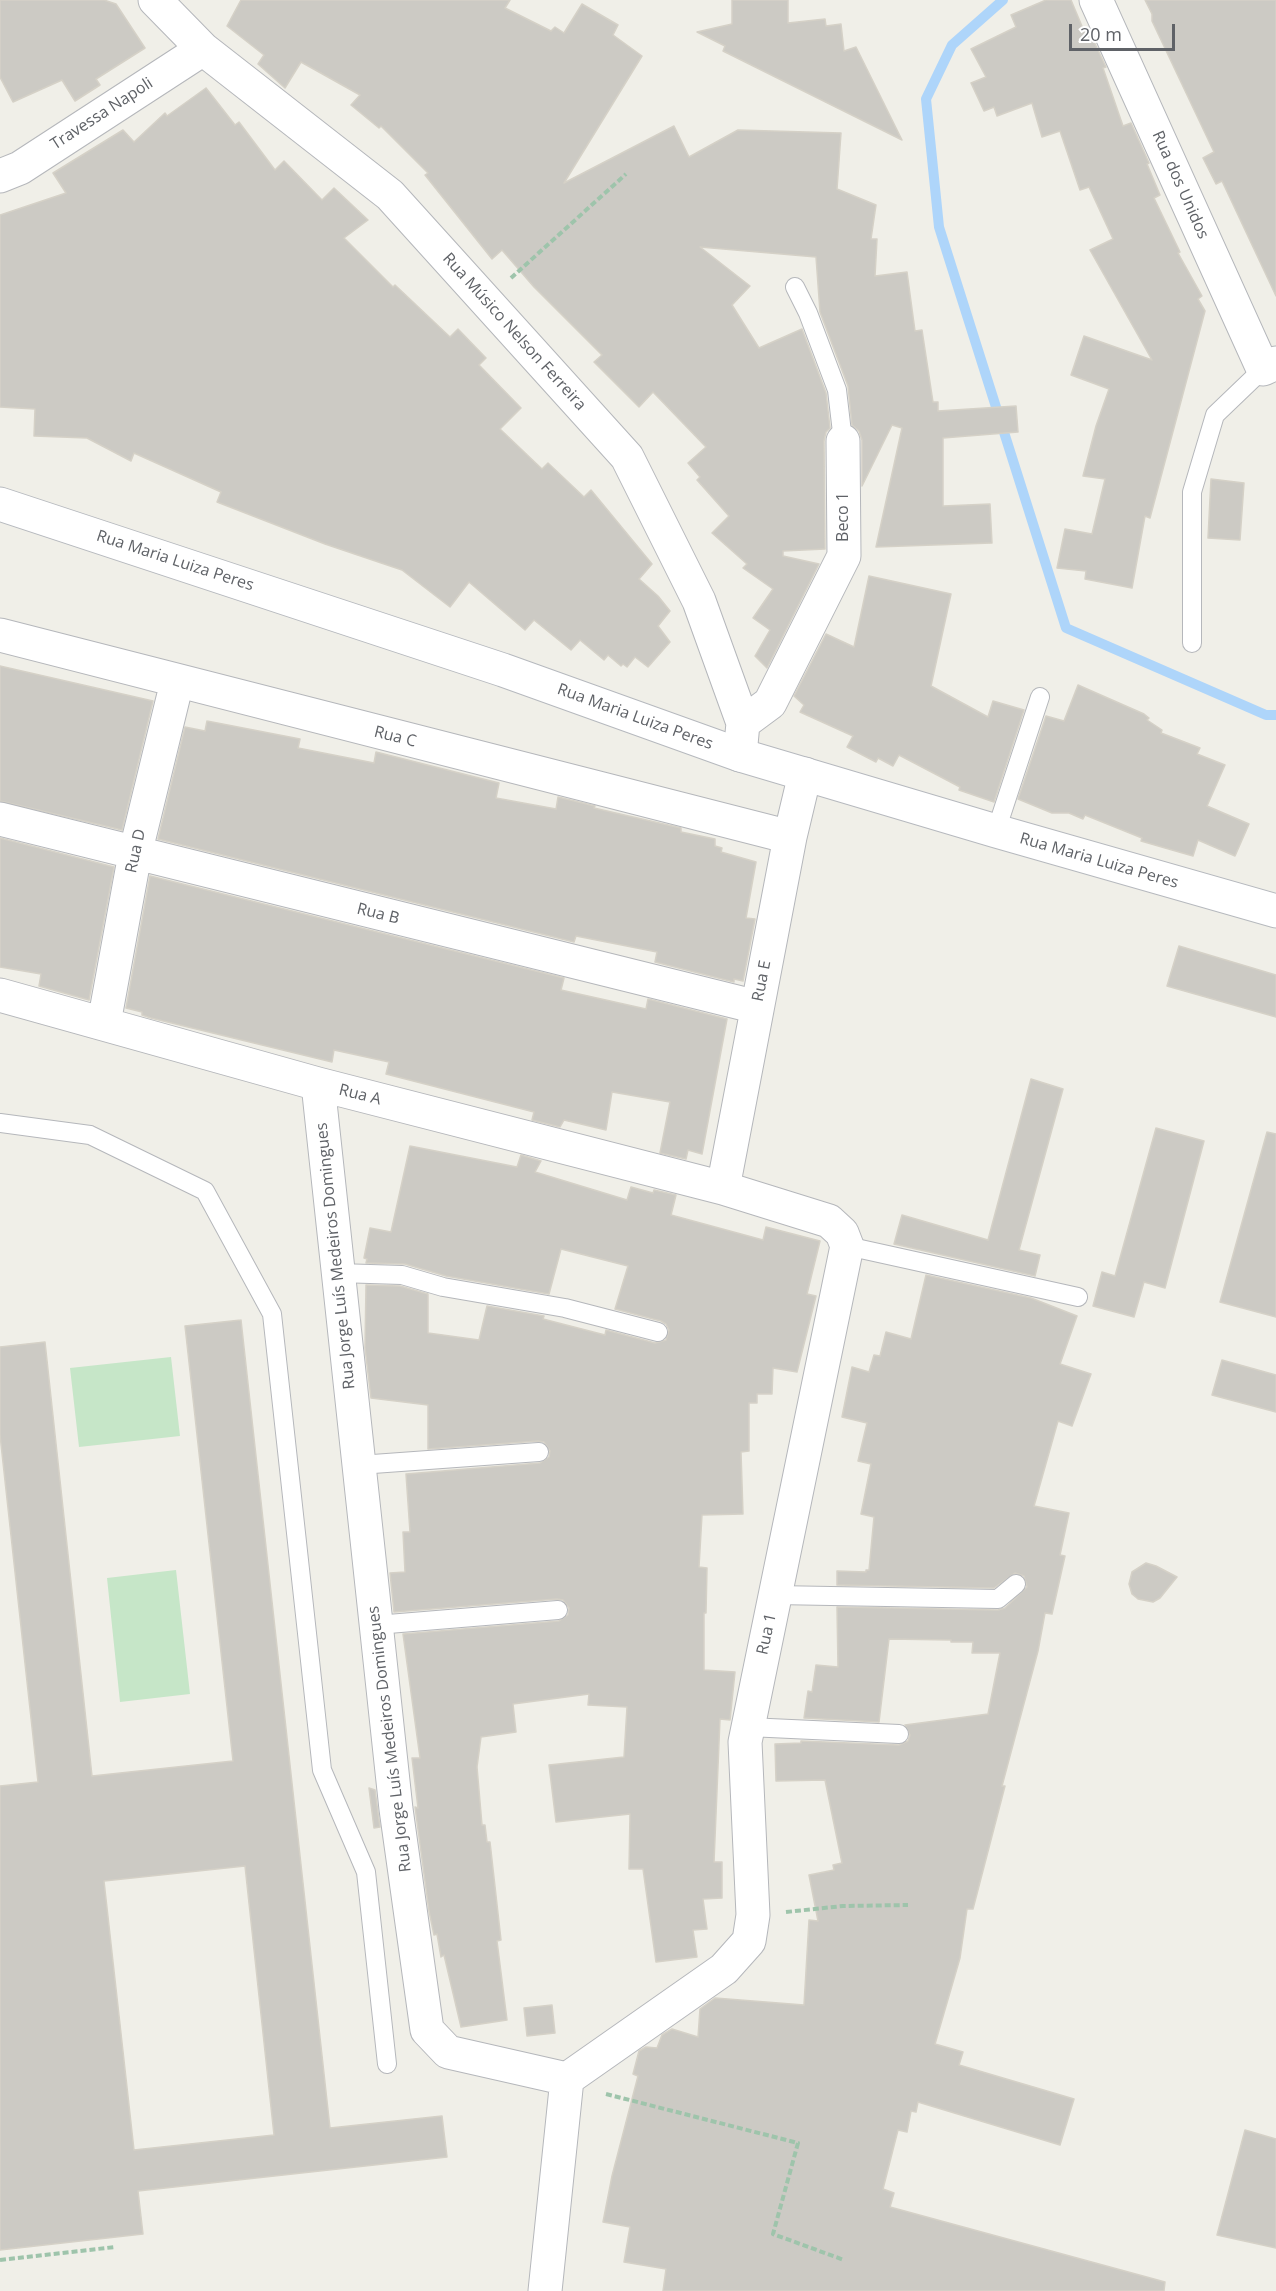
<!DOCTYPE html>
<meta charset="utf-8">
<style>
body{margin:0}
#map{position:relative;width:1276px;height:2291px;overflow:hidden;background:#f0efe8;font-family:"Open Sans",sans-serif}
canvas{display:block}
.scale{position:absolute;left:1069px;top:24px;width:106px;height:27px;box-sizing:border-box;border:3px solid #5f6267;border-top:0;padding-left:8px;font-size:18px;line-height:21px;white-space:nowrap;color:#5f6267;-webkit-text-stroke:4px #fff;paint-order:stroke}
</style>
<div id="map">
<canvas width="1276" height="2291"></canvas>
<div class="scale">20 m</div>
</div>
<script>
const g = document.querySelector('canvas').getContext('2d');
g.lineJoin = 'round';
function fill(path, color) {
  g.fillStyle = color;
  g.fill(path, 'evenodd');
}
function shape(rows) {
  const path = new Path2D();
  for (const r of rows) {
    path.moveTo(r[0], r[1]);
    for (let i = 2; i < r.length; i += 2) path.lineTo(r[i], r[i + 1]);
  }
  return path;
}
function trace(path, color, width, dash) {
  g.strokeStyle = color;
  g.lineWidth = width;
  g.lineCap = dash ? 'butt' : 'round';
  g.setLineDash(dash || []);
  g.stroke(path);
}
function write(font, color, halo, rows, align = 'center') {
  g.font = font + ' "Open Sans",sans-serif';
  g.lineWidth = 5;
  g.setLineDash([]);
  g.textBaseline = 'middle';
  g.strokeStyle = halo;
  g.fillStyle = color;
  for (const [text, x, y, turn = 0] of rows) {
    g.save();
    g.translate(x, y);
    g.rotate((+turn || 0) * Math.PI / 180);
    g.textAlign = isNaN(turn) ? turn : align;
    if (halo) g.strokeText(text, 0, 0);
    g.fillText(text, 0, 0);
    g.restore();
  }
}
fill(shape([
 [171,1357,180,1436,79,1447,70,1368],
 [176,1570,190,1694,120,1702,107,1578]
]), '#c6e6c8');
trace(shape([
 [1003,0,952,45,926,99,939,227,1066,628,1266,715,1276,715]
]), '#aed5fa', 10);
const building = shape([
 [0,0,104,0,116,4,145,48,96,79,100,85,75,101,62,80,13,102,0,77,0,0],
 [241,0,510,0,505,8,551,31,555,27,564,33,582,4,618,25,613,35,642,56,564,183,674,126,689,157,738,130,841,133,837,189,876,205,871,239,877,239,875,276,907,272,915,331,922,330,933,402,938,402,938,411,1016,406,1018,432,943,438,943,506,990,504,992,543,876,547,902,428,892,425,862,486,862,440,859,431,852,425,848,386,820,312,816,257,700,247,750,286,732,305,759,348,802,329,826,393,830,428,826,432,824,441,825,549,783,551,783,556,819,564,767,668,755,656,770,630,753,618,773,589,743,568,747,564,712,533,729,516,697,480,700,477,688,463,706,447,653,392,639,407,594,362,602,355,534,287,502,250,492,259,425,175,428,173,381,126,379,128,351,105,360,95,301,62,285,88,258,64,264,55,227,26,241,0],
 [732,0,788,0,788,23,825,19,826,26,841,24,844,51,856,47,902,140,723,51,725,46,697,32,732,24,732,0],
 [1046,0,1071,0,1084,31,1088,29,1106,67,1103,68,1123,126,1131,123,1149,163,1147,164,1160,195,1154,198,1180,252,1178,253,1202,296,1198,299,1205,311,1150,518,1145,516,1132,588,1085,579,1086,571,1057,568,1065,529,1092,534,1105,479,1083,476,1096,426,1109,389,1071,375,1084,336,1152,360,1090,250,1113,239,1089,187,1080,190,1060,131,1042,137,1032,103,997,116,994,107,984,111,971,83,986,77,971,49,1016,27,1011,15,1046,0],
 [1145,0,1276,0,1276,296,1222,181,1216,184,1203,158,1214,152,1152,21,1152,14,1145,0],
 [206,88,235,125,239,122,275,170,284,161,322,200,334,188,368,220,344,238,393,287,395,285,450,337,458,329,486,358,479,365,521,408,500,429,542,469,548,463,584,497,591,490,652,564,639,579,658,596,670,611,658,626,670,642,648,667,635,657,627,667,623,664,621,666,608,655,604,660,580,640,571,650,534,620,525,630,469,582,450,607,402,570,325,544,217,502,221,492,134,453,131,461,87,438,34,436,35,409,0,407,0,215,66,193,53,173,123,130,134,142,165,113,167,116,206,88],
 [1211,479,1244,483,1240,540,1208,538,1211,479],
 [869,576,951,594,931,686,988,717,993,701,1024,710,994,802,959,790,960,787,899,755,893,766,878,758,876,762,847,747,853,736,800,712,804,705,794,696,826,634,854,647,869,576],
 [0,666,153,701,122,830,0,801,0,666],
 [1078,685,1144,714,1149,718,1147,720,1162,730,1161,733,1200,748,1197,754,1225,765,1207,806,1249,824,1235,856,1198,840,1193,856,1179,852,1141,841,1142,838,1085,815,1083,819,1069,813,1052,813,1018,799,1046,716,1064,721,1078,685],
 [207,721,300,739,298,748,374,763,376,752,499,783,496,798,556,809,558,797,595,806,594,808,681,828,681,832,715,839,715,846,722,848,721,852,756,862,746,918,755,919,743,981,734,979,734,982,655,962,657,952,576,936,574,942,158,839,185,727,205,731,207,721],
 [0,838,114,867,89,1000,39,986,41,974,0,967,0,838],
 [150,876,564,978,561,990,646,1009,648,999,727,1019,702,1154,688,1150,686,1159,660,1153,670,1102,612,1092,606,1130,564,1120,560,1127,532,1120,534,1112,386,1074,389,1062,334,1050,332,1062,151,1018,142,1015,142,1012,126,1008,150,876],
 [1179,946,1276,975,1276,1017,1167,986,1179,946],
 [1031,1079,1063,1089,1019,1250,1040,1255,1035,1276,894,1244,902,1215,988,1240,1031,1079],
 [1156,1128,1204,1141,1165,1288,1144,1282,1134,1317,1093,1306,1102,1272,1115,1276,1156,1128],
 [1267,1132,1276,1134,1276,1317,1220,1302,1267,1132],
 [410,1146,517,1167,521,1155,541,1161,535,1172,627,1200,631,1187,653,1193,654,1190,676,1195,671,1215,763,1240,766,1227,820,1241,807,1294,816,1296,797,1372,773,1368,772,1394,757,1394,757,1403,749,1403,749,1451,741,1452,743,1514,702,1515,699,1567,707,1568,706,1613,704,1613,704,1670,735,1672,730,1720,720,1719,714,1862,722,1862,722,1898,703,1899,707,1929,693,1930,697,1957,656,1962,643,1869,629,1869,630,1814,556,1822,549,1765,624,1757,627,1707,588,1705,589,1694,513,1704,516,1732,481,1737,477,1767,482,1825,485,1825,487,1842,490,1842,501,1940,497,1941,507,2020,461,2027,444,1955,441,1957,437,1934,434,1935,429,1911,415,1807,418,1808,412,1758,420,1758,403,1634,559,1621,568,1615,569,1608,563,1600,557,1599,394,1612,390,1573,405,1572,403,1532,410,1532,406,1474,540,1463,549,1457,550,1451,544,1442,538,1441,428,1449,428,1405,371,1398,365,1348,366,1285,400,1286,428,1294,428,1333,479,1340,487,1306,544,1316,543,1319,605,1335,606,1330,655,1343,666,1340,669,1330,666,1324,661,1321,615,1309,628,1266,561,1249,549,1294,446,1276,405,1264,366,1263,367,1259,364,1258,370,1228,391,1232,410,1146],
 [926,1275,1031,1298,1077,1316,1060,1364,1091,1374,1072,1426,1058,1421,1034,1506,1069,1513,1060,1555,1065,1556,1052,1614,1045,1613,1038,1651,1002,1786,1005,1786,973,1909,967,1909,960,1958,935,2044,963,2052,959,2065,1074,2099,1060,2145,918,2102,916,2112,911,2111,907,2132,898,2130,883,2189,894,2193,890,2207,1165,2282,1164,2291,663,2291,666,2269,624,2262,630,2227,603,2222,612,2176,638,2076,633,2074,639,2051,646,2047,657,2048,662,2035,672,2029,698,2037,700,2009,715,1998,804,2005,809,1920,818,1921,809,1875,834,1870,833,1865,842,1863,825,1780,776,1781,775,1744,801,1743,801,1741,899,1745,908,1741,910,1735,905,1725,988,1714,1000,1653,972,1653,973,1642,951,1642,951,1640,889,1639,879,1722,804,1718,808,1691,812,1692,816,1665,838,1667,837,1607,998,1610,1005,1608,1027,1587,1024,1576,1015,1573,994,1588,837,1585,837,1571,866,1572,866,1570,869,1570,874,1517,861,1514,871,1464,858,1461,867,1423,842,1417,852,1367,869,1372,874,1355,880,1356,886,1332,911,1339,926,1275],
 [241,1320,330,2128,442,2116,447,2157,138,2191,143,2234,0,2250,0,1786,38,1782,0,1435,0,1347,45,1342,92,1776,233,1761,185,1326,241,1320],
 [245,1866,274,2135,134,2150,104,1881,245,1866],
 [1222,1360,1276,1375,1276,1412,1212,1395,1222,1360],
 [1146,1563,1156,1566,1177,1577,1160,1598,1153,1602,1138,1599,1132,1594,1129,1584,1132,1572,1146,1563],
 [369,1788,375,1790,380,1827,374,1828,369,1788],
 [552,2005,555,2033,527,2036,524,2008,552,2005],
 [1245,2130,1276,2139,1276,2248,1217,2235,1245,2130]
]);
fill(building, '#cccac4');
trace(building, '#d5d1c7', 1.5);
const lane = shape([
 [795,287,808,313,837,390,843,441],
 [1192,643,1192,492,1215,415,1263,369],
 [996,831,1040,697],
 [0,1123,90,1135,205,1191,272,1314,322,1770,366,1872,387,2064],
 [847,1246,1078,1297],
 [338,1273,402,1275,443,1287,565,1308,658,1332],
 [359,1465,539,1452],
 [775,1595,998,1599,1016,1584],
 [376,1625,558,1610],
 [748,1727,899,1734]
]);
const street = shape([
 [155,0,203,49,390,195,627,457,699,601,743,723,740,755],
 [1096,0,1263,369,1276,363],
 [0,176,20,168,203,49],
 [0,635,790,837],
 [743,723,770,703,844,556,843,441],
 [0,819,757,1007],
 [0,995,318,1084,723,1188,829,1221,842,1233,847,1246,745,1742,753,1915,749,1941,724,1969,567,2079],
 [104,1023,135,854,177,682],
 [318,1084,396,1809,427,2030,448,2052,567,2079,545,2291],
 [723,1188,790,837,805,774]
]);
const secondary = shape([
 [0,504,503,670,740,755,996,831,1276,911]
]);
trace(lane, '#b5b7bb', 20);
trace(street, '#b5b7bb', 35);
trace(secondary, '#b6b9be', 35);
trace(shape([
 [511,278,626,174],
 [786,1912,843,1906,908,1905],
 [606,2094,798,2143,773,2234,844,2260],
 [0,2260,115,2247]
]), '#9ec4ab', 4, [6, 3]);
trace(lane, '#fff', 18);
trace(street, '#fff', 33);
trace(secondary, '#fff', 33);
write('16px', '#5f6267', '#fff', [
 ["Travessa Napoli",102,114,-33],
 ["Rua dos Unidos",1180,185,66],
 ["Rua Músico Nelson Ferreira",514,332,48],
 ["Beco 1",843,517,-90],
 ["Rua Maria Luiza Peres",175,561,18],
 ["Rua Maria Luiza Peres",635,717,20],
 ["Rua C",395,737,14],
 ["Rua D",136,851,-78],
 ["Rua Maria Luiza Peres",1099,861,16],
 ["Rua B",378,914,14],
 ["Rua E",762,981,-79],
 ["Rua A",360,1095,14],
 ["Rua Jorge Luís Medeiros Domingues",336,1256,-96],
 ["Rua 1",767,1634,-78],
 ["Rua Jorge Luís Medeiros Domingues",390,1739,-97]
]);
</script>
